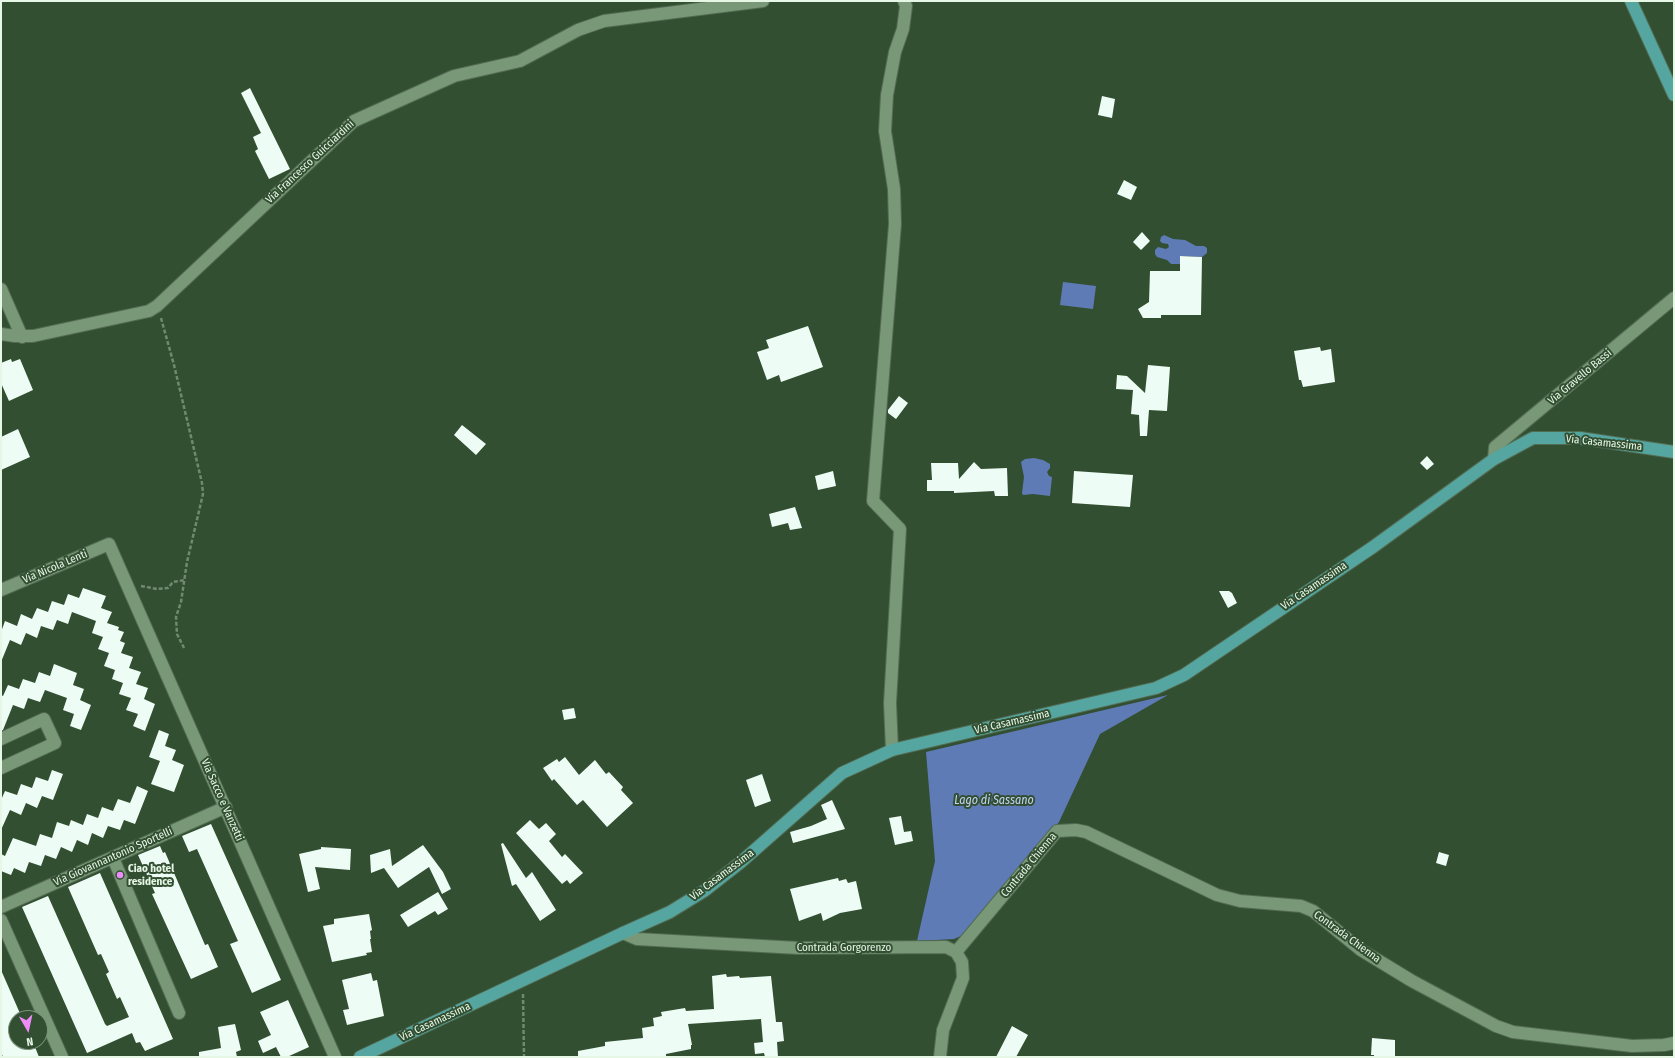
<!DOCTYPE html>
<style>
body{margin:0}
#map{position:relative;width:1675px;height:1058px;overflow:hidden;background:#334f32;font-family:"Fira Sans Condensed",sans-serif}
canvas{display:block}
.frame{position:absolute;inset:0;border:2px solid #e6f7e6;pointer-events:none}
.north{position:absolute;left:8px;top:1010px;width:40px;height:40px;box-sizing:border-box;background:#334f32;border:1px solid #7b927a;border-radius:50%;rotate:171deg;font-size:11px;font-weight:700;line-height:16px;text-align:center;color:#e6f7e6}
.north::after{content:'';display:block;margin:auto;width:14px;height:18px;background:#ee8bf8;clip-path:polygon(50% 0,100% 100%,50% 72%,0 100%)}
</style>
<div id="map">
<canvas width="1675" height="1058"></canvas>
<div class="frame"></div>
<div class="north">N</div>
</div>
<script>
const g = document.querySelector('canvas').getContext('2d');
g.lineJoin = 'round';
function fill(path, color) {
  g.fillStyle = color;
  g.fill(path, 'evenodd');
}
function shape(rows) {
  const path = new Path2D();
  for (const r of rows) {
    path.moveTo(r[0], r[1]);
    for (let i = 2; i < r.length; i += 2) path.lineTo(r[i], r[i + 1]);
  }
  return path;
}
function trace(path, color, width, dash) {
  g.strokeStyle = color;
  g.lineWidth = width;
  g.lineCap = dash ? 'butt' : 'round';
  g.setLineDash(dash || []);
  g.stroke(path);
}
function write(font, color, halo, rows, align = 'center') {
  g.font = font + ' "Fira Sans Condensed",sans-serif';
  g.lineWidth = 4;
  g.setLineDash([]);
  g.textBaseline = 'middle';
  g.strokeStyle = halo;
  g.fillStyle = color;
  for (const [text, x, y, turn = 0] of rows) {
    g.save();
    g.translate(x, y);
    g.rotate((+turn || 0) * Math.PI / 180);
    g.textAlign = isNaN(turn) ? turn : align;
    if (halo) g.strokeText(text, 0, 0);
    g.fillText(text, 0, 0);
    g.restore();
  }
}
fill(shape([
 [1164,235,1173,239,1185,240,1196,246,1204,246,1207,248,1207,253,1202,257,1180,256,1180,264,1171,264,1167,260,1157,257,1155,254,1155,250,1158,247,1166,249,1169,247,1168,244,1162,243,1160,241,1161,237],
 [1063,282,1096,286,1093,309,1060,305],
 [1034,458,1043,460,1050,464,1050,468,1047,472,1049,476,1052,477,1050,496,1033,494,1023,495,1022,493,1024,477,1021,462,1025,459],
 [1168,695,1100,734,1059,822,963,935,954,939,917,941,935,861,926,752]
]), '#5f7bb6');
fill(shape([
 [250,88,290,169,269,179,255,151,258,149,253,137,261,133,241,93],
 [1102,96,1115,99,1112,118,1098,115],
 [1124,180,1137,187,1131,200,1117,194],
 [1142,232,1150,241,1141,250,1133,242],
 [1180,256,1202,257,1201,315,1161,315,1161,318,1143,318,1138,309,1149,302,1150,271,1180,271],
 [808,326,823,367,781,382,779,375,767,380,757,352,769,348,766,340],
 [1320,347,1321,351,1331,349,1335,382,1303,387,1301,380,1299,380,1294,351],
 [11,359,12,362,20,359,33,390,9,401,1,383,1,363],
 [1148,365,1170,367,1167,411,1149,410,1147,436,1140,436,1139,415,1131,414,1133,390,1116,389,1117,375,1127,376,1145,393],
 [899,396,908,403,896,419,888,413,888,410],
 [462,425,486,444,476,455,454,435],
 [18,429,30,457,1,470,1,437],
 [1427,456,1434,464,1427,470,1420,463],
 [974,462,981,469,1007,468,1008,496,995,496,994,491,954,493,954,491,927,491,927,480,932,480,931,463,958,463,959,479],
 [833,471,836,486,818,490,815,476],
 [1074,471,1133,475,1130,507,1072,503],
 [795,507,802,528,790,530,788,523,772,527,769,514],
 [83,588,106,596,101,608,112,612,107,623,119,627,118,630,124,632,120,641,125,643,121,653,133,657,129,668,141,672,136,684,148,688,144,699,155,704,145,731,133,726,138,714,126,710,131,698,119,694,123,683,112,679,115,670,104,666,109,653,98,649,103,637,92,633,96,621,72,612,68,624,57,620,53,630,41,626,37,638,26,633,21,645,10,640,1,662,1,632,5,621,17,626,21,614,32,619,37,608,48,612,52,601,64,605,68,594,79,598],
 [1219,591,1229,591,1232,593,1237,603,1228,608],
 [54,664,77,673,73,685,84,689,80,700,91,705,81,730,70,726,74,714,63,710,67,698,45,690,40,702,28,698,24,709,13,705,3,730,1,731,1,695,3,696,8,685,19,689,23,679,35,683,39,672,50,676],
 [574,708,576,718,564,720,562,710],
 [159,730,169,734,165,746,176,750,172,760,184,765,174,792,151,784,160,761,149,757],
 [565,757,579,775,595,760,606,774,609,772,623,787,621,790,633,803,607,827,583,800,577,805,554,779,552,781,543,768,557,759,559,762],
 [52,770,63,774,53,800,42,796,37,808,26,803,21,815,10,810,1,830,1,800,5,791,17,795,21,784,32,788,36,777,48,781],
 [762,774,771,801,755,807,746,780],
 [137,786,148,791,135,824,124,820,120,830,108,826,103,838,92,833,88,845,77,840,72,852,61,847,56,859,45,855,41,866,29,862,25,873,14,868,11,875,1,871,1,854,5,856,13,838,36,846,40,834,52,838,57,822,69,826,71,820,83,825,87,814,98,818,102,807,113,811,118,799,130,803],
 [832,800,845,829,793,843,790,832,811,826,827,819,821,805],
 [901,816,904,832,911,831,913,841,895,845,889,818],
 [530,820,539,829,546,823,556,834,549,841,562,857,565,854,583,873,570,884,567,880,562,884,516,833],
 [211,824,281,980,252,993,230,944,238,941,197,849,189,852,182,836],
 [503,843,526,878,532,872,556,910,540,921,516,884,512,886,501,844],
 [423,845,443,872,451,889,442,894,429,867,398,888,384,868,371,873,370,855,390,849,392,866],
 [160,846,163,853,165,852,205,945,208,944,218,967,191,979,152,894,155,893,138,855],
 [321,847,351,849,350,870,315,867,320,889,308,892,299,854,321,849],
 [1439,852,1449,855,1446,866,1436,863],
 [100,873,173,1039,145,1051,140,1042,136,1043,132,1033,87,1053,22,907,48,896,105,1024,107,1026,129,1017,120,997,117,999,106,974,109,972,101,954,98,955,68,887],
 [838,878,839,881,846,879,848,883,856,881,862,909,840,913,823,921,821,913,799,921,790,889],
 [438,892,448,909,438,915,435,911,408,927,400,915],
 [369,914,372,930,370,931,371,939,370,939,372,952,366,953,367,955,332,962,323,926,334,924,334,919],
 [1,970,22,1018,16,1018,16,1042,33,1042,39,1057,3,1057,1,1052],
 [371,973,373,981,377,980,384,1016,347,1025,343,1010,349,1009,342,980],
 [726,974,727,977,739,976,740,978,771,976,776,1022,782,1022,784,1041,777,1042,778,1057,765,1057,764,1053,755,1054,754,1043,763,1042,761,1019,688,1024,692,1045,691,1045,691,1049,666,1054,666,1057,578,1057,578,1051,605,1046,605,1042,643,1038,642,1028,654,1026,653,1018,662,1016,661,1012,685,1008,686,1011,714,1009,712,976],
 [288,1000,309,1047,287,1057,281,1057,276,1047,263,1053,258,1041,271,1035,260,1012],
 [235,1024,241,1050,236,1052,237,1057,199,1057,199,1052,221,1048,218,1027],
 [1012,1026,1028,1035,1016,1057,996,1057],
 [1372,1038,1395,1040,1395,1057,1374,1057,1374,1055,1371,1055]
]), '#edfdf5');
const minor = shape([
 [1,289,22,337],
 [1,334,15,336,33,336,149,311,157,306,354,121,454,76,520,61,578,30,604,21,763,1],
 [1494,459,1495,447,1674,298],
 [1,590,109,544,335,1057],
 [1,739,44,719,55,743,1,768],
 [892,750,890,703,900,529,873,501,895,224,894,189,885,131,887,95,895,52,903,29,906,6,904,1],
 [113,858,179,1013],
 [1,907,226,807],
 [1,920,62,1057],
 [623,933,637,939,798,948,946,947,956,952,962,962,963,978,943,1030,940,1057],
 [956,952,1057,831,1076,830,1086,832,1217,895,1240,901,1301,906,1313,911,1361,950,1412,981,1496,1026,1513,1032,1632,1046,1664,1045,1674,1043]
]);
const major = shape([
 [1631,1,1674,95],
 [360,1057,623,933,670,912,704,891,741,862,842,773,892,750,1156,688,1184,675,1373,547,1494,459,1533,438,1580,438,1674,452]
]);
trace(minor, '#526b52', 14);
trace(major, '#526b52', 14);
trace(shape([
 [161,318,174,365,202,483,203,494,187,562,181,602,176,617,177,634,184,648],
 [141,586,157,589,168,588,173,582,185,580],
 [523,994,524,1057]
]), '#718970', 2.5, [4, 2]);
trace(minor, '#799878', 12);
trace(major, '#55a6a0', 12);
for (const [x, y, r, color] of [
 [120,875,4,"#ee8bf8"]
]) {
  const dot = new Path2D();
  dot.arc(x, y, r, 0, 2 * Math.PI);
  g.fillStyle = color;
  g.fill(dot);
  trace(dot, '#334f32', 1.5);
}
write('11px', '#e6f7e6', '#334f32', [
 ["Via Francesco Guicciardini",310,162,-43],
 ["Via Gravello Bassi",1580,377,-40],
 ["Via Casamassima",1604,443,6],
 ["Via Nicola Lenti",55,567,-23],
 ["Via Casamassima",1314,586,-34],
 ["Via Casamassima",1012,722,-13],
 ["Via Sacco e Vanzetti",222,800,66],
 ["Via Giovannantonio Sportelli",113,857,-24],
 ["Contrada Chienna",1029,865,-50],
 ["Via Casamassima",722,875,-37],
 ["Contrada Chienna",1347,937,36],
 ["Contrada Gorgorenzo",844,948],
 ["Via Casamassima",435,1022,-25]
]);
write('bold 11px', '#e6f7e6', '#334f32', [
 ["Ciao hotel",128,869],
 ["residence",128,882]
], 'left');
write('italic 12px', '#c4d5f7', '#334f32', [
 ["Lago di Sassano",994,801]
]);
</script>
